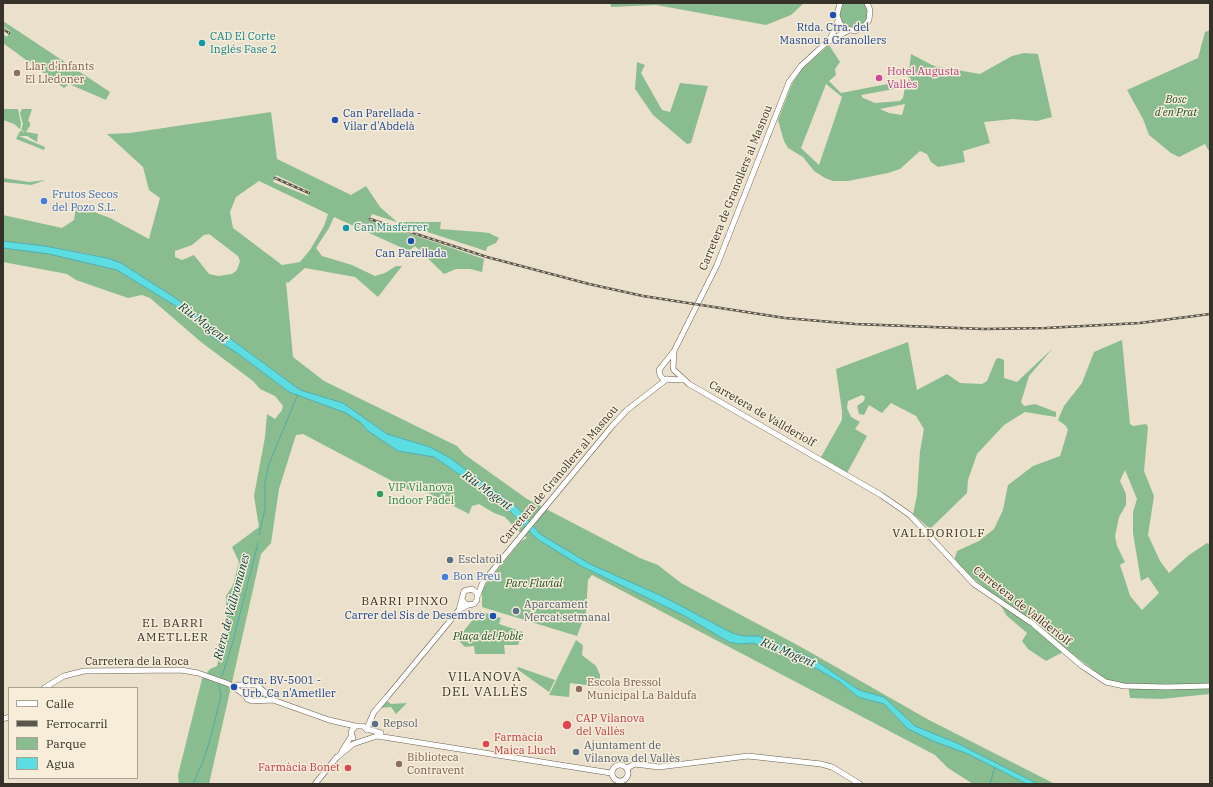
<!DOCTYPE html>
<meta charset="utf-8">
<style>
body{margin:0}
#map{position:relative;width:1213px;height:787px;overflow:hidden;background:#eae0cb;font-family:"IBM Plex Serif",serif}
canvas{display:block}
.frame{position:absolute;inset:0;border:4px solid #36322a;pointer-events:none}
.legend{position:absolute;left:8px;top:687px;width:130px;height:92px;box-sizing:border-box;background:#f7edd8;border:1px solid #aaa292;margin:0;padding:5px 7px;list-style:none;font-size:12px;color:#36322a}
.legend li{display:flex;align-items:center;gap:8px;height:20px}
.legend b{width:20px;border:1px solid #aaa292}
</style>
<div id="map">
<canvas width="1213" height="787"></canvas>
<div class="frame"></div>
<ul class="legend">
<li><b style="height:5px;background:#fff"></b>Calle</li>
<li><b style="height:5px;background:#5b564b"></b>Ferrocarril</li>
<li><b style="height:11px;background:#89bd90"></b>Parque</li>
<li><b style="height:11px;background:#5cdde2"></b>Agua</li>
</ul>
</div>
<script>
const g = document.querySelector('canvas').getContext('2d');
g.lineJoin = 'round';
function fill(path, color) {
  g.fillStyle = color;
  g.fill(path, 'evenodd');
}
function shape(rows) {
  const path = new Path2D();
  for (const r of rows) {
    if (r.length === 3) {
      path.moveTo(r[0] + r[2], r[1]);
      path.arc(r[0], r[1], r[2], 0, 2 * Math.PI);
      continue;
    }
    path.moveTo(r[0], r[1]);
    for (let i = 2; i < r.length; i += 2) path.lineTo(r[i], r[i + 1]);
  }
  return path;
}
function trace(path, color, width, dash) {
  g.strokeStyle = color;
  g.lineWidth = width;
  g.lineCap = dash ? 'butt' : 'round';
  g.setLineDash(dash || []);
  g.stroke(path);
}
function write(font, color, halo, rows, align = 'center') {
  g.font = font + ' "IBM Plex Serif",serif';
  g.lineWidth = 3;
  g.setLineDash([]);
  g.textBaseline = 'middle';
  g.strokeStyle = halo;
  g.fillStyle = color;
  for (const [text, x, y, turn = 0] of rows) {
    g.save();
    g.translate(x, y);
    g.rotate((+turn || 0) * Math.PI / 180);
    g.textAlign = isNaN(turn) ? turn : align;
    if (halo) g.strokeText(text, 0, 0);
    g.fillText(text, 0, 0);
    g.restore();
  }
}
fill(shape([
 [610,3,614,4,804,3,791,15,766,25,656,5,611,7],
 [843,3,864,3,868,12,868,16,863,24,854,28,845,25,842,22,839,13],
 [3,21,110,92,106,100,69,84,64,88,3,43,3,34,7,37,10,31,3,26],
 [1210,30,1210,153,1205,144,1179,157,1171,153,1149,135,1143,119,1127,90,1198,58,1205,32],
 [829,45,840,62,835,69,836,75,829,81,841,93,908,80,911,54,934,66,980,74,1012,56,1024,53,1038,54,1052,117,1037,121,1013,119,984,122,990,143,963,151,965,162,938,167,931,162,927,154,920,151,900,169,888,173,848,181,833,181,825,178,814,171,803,157,788,148,784,141,778,120,792,84,801,70],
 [826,84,842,97,819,165,801,148],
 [905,87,903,98,900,101,875,103,863,98,861,95],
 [905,104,902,115,889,113,880,109],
 [637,62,645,65,641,73,662,110,670,112,680,83,708,86,691,143,687,144,653,115,635,89],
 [3,109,18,109,21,124,20,129,14,124,3,120],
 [22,109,32,109,28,121,30,122,30,126,26,132,21,130,23,124,20,113],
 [271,112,277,159,351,195,366,186,380,207,397,222,441,222,440,229,480,232,489,233,499,238,496,243,487,247,486,251,372,214,369,220,484,259,482,272,470,269,456,269,444,274,415,246,409,251,334,217,329,228,316,248,322,256,352,265,375,276,385,273,396,266,402,266,378,297,355,277,305,268,288,283,286,282,293,357,324,381,457,446,464,454,527,499,640,558,658,565,681,583,801,647,929,720,1055,784,1038,784,957,743,918,728,910,722,884,697,859,690,812,658,758,636,743,636,732,633,664,597,590,564,540,534,518,508,450,458,430,447,387,434,343,403,300,390,174,297,121,263,95,255,45,246,3,241,3,215,62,228,74,220,76,208,73,204,110,218,149,239,160,198,149,190,143,167,107,134,130,133],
 [276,175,310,191,308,196,273,182],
 [259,181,328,214,324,226,310,250,300,262,282,265,233,228,230,212,236,197],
 [209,234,238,256,240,261,237,270,232,274,218,276,209,274,194,255,182,260,175,257,175,251,192,245,204,235],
 [20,131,38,134,37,142,27,136,19,136,45,147,44,150,16,139],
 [3,178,29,182,46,180,31,185,3,182],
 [3,248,49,254,117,270,187,313,212,337,237,353,289,392,346,413,360,422,368,431,398,451,434,457,504,505,537,539,581,566,681,614,729,642,739,644,753,643,805,662,840,682,858,697,884,704,908,729,933,741,968,754,1027,784,973,784,948,768,935,755,592,575,588,580,586,613,577,636,482,607,482,589,521,541,527,538,515,528,505,517,494,513,479,504,472,506,469,514,413,485,409,490,303,434,296,435,279,489,271,543,261,554,209,784,179,784,178,775,202,679,210,669,217,666,227,627,226,596,233,585,239,562,232,547,259,527,254,496,265,437,267,414,275,419,282,410,283,406,275,396,260,389,253,381,201,342,150,298,142,295,128,298,76,280,67,274,3,262],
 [1122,340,1130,424,1133,426,1146,424,1148,427,1144,471,1154,496,1148,535,1160,561,1169,573,1189,555,1207,543,1210,544,1210,694,1161,699,1130,698,1128,684,1107,680,1067,650,1046,661,1028,649,1022,641,1027,633,1007,616,994,595,970,576,954,561,957,551,979,541,994,529,1003,510,1008,485,1033,466,1060,456,1068,430,1066,426,1058,420,1064,406,1082,383,1094,352],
 [1125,470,1137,499,1133,512,1133,533,1141,581,1148,577,1159,593,1142,610,1130,596,1126,583,1120,565,1125,562,1117,546,1115,536,1119,517,1126,505,1126,494,1120,481],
 [908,342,917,390,947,374,960,383,982,384,987,381,996,359,999,358,1004,360,1004,378,1017,382,1053,348,1029,376,1021,402,1024,406,1035,404,1056,412,1056,417,1025,412,1004,425,977,454,968,480,967,493,930,529,913,514,917,495,920,451,924,429,916,416,891,403,882,413,869,405,864,415,859,414,857,406,864,401,865,397,862,395,848,401,847,408,851,417,860,422,855,429,867,436,847,473,821,457,842,420,842,411,836,369],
 [480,611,501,618,499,624,523,632,518,645,504,645,505,654,475,654,474,646,465,647,457,639],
 [576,640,583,645,582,655,596,666,600,675,600,687,570,683,569,697,549,695],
 [518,667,555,680,549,692,517,669],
 [386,700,391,704,407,703,396,714,391,707,379,708]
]), '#89bd90');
const water = shape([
 [3,241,45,246,107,258,121,263,174,297,300,390,343,403,387,434,430,447,450,458,518,508,540,534,590,564,664,597,732,633,743,636,758,636,812,658,859,690,884,697,915,726,957,743,1038,784,1027,784,968,754,933,741,908,729,884,704,858,697,840,682,805,662,753,643,739,644,729,642,681,614,581,566,537,539,504,505,434,457,398,451,368,431,360,422,346,413,289,392,237,353,212,337,187,313,117,270,49,254,3,248,3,241]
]);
fill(water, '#5cdde2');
trace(water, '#51aaab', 1);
trace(shape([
 [259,535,265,509,265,482,269,464,297,396],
 [222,676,232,645,258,543],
 [193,784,204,759,211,736,221,696,219,685],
 [990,784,995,767]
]), '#51aaab', 1);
const secondary = shape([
 [840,3,837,15,840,24,847,29,855,31,864,27,869,20,870,10,867,3],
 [829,40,836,28,838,20],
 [673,368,674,353],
 [674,370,689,384,881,495,910,515,974,584,1033,624,1082,666,1106,682,1124,686,1166,687,1210,686],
 [683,380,663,379,660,375,659,370,674,351,717,265,789,82,801,66,827,42,849,30],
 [478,595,483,582,613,425,627,410,667,379],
 [459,610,464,591,472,589,477,593,477,600,474,604,467,605,462,600],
 [235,685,257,685,273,700,329,720,355,726],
 [44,688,64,676,84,671,181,670,198,673,229,684,245,695],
 [245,693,247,699,252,701,273,700],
 [3,719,9,717],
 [367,728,374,712,387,697,459,610,468,605],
 [367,729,381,733],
 [353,738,351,732,355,726,363,726,367,730],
 [342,751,352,735],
 [335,759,353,744,377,736,611,773],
 [620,773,8],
 [627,768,635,764,659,767,748,756,821,764,832,767,860,784],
 [315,784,337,757]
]);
trace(secondary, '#69614e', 6);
trace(secondary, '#fff', 5);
const rail = shape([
 [3,29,9,33],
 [275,178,309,193],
 [370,219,487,257,589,284,643,296,785,318,855,324,984,329,1046,328,1140,323,1210,314]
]);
trace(rail, '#5b564b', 2.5);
trace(rail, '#f7edd8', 1, [3]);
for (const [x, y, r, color] of [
 [833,15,4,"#1a4fb4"],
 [202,43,4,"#0f9aa8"],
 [17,73,4,"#8d6e63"],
 [879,78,4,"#d1479c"],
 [335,120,4,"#1a4fb4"],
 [44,201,4,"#3f7fe0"],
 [346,228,4,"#0f9aa8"],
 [411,241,4,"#1a4fb4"],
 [380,494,4,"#2e9e5b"],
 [450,560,4,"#5c6f8a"],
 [445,577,4,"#3f7fe0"],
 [516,611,4,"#5c6f8a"],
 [493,616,4,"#1a4fb4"],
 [234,687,4,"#1a4fb4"],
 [579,689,4,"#8d6e63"],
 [375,724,4,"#5c6f8a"],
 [567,725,5,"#e0444e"],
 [486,744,4,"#e0444e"],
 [576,752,4,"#5c6f8a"],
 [399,764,4,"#8d6e63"],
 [348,768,4,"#e0444e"]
]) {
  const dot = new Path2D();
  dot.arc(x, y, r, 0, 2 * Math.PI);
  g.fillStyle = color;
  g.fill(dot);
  trace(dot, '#f7edd8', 1.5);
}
write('11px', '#164399', '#f7edd8', [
 ["Rtda. Ctra. del",833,28],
 ["Masnou a Granollers",833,41],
 ["Can Parellada -",343,114,"left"],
 ["Vilar d'Abdelà",343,127,"left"],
 ["Can Parellada",411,254],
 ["Carrer del Sis de Desembre",485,616,"right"],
 ["Ctra. BV-5001 -",242,681,"left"],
 ["Urb. Ca n'Ametller",242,694,"left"]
]);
write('11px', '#0d838f', '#f7edd8', [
 ["CAD El Corte",210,37],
 ["Inglés Fase 2",210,50],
 ["Can Masferrer",354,228]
], 'left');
write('11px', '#785e54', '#f7edd8', [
 ["Llar d'infants",25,67],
 ["El Lledoner",25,80],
 ["Escola Bressol",587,683],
 ["Municipal La Baldufa",587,696],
 ["Biblioteca",407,758],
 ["Contravent",407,771]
], 'left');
write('11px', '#b23c85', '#f7edd8', [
 ["Hotel Augusta",887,72],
 ["Vallès",887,85]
], 'left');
write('italic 11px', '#1a4e26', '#f7edd8', [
 ["Bosc",1176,100],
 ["d'en Prat",1176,113],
 ["Parc Fluvial",534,584],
 ["Plaça del Poble",488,637]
]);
write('11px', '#36322a', '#f7edd8', [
 ["Carretera de Granollers al Masnou",736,188,-68],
 ["Carretera de Vallderiolf",762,414,30],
 ["Carretera de Granollers al Masnou",559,475,-50],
 ["Carretera de Vallderiolf",1022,606,38],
 ["Carretera de la Roca",137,662]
]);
write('11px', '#366cbe', '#f7edd8', [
 ["Frutos Secos",52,195],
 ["del Pozo S.L.",52,208],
 ["Bon Preu",453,577]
], 'left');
write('11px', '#27864d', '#f7edd8', [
 ["VIP Vilanova",388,488],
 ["Indoor Padel",388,501]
], 'left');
write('11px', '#4e5e75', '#f7edd8', [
 ["Esclatoil",458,560],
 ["Aparcament",524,605],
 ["Mercat setmanal",524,618],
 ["Repsol",383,724],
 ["Ajuntament de",584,746],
 ["Vilanova del Vallès",584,759]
], 'left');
write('11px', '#be3a42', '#f7edd8', [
 ["CAP Vilanova",576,719],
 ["del Vallès",576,732],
 ["Farmàcia",494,738],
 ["Maica Lluch",494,751],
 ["Farmàcia Bonet",340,768,"right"]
], 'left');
write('italic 12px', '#044244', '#f7edd8', [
 ["Riu Mogent",203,323,37],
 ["Riu Mogent",487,491,36],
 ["Riera de Vallromanes",232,607,-75],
 ["Riu Mogent",788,653,23]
]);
g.letterSpacing = '1px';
write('12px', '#36322a', '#f7edd8', [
 ["VALLDORIOLF",939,534],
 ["BARRI PINXO",405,602],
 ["EL BARRI",173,624],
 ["AMETLLER",173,638]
]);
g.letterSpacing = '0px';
g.letterSpacing = '1px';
write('13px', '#36322a', '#f7edd8', [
 ["VILANOVA",485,677],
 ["DEL VALLÈS",485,692]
]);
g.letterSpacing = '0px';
</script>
